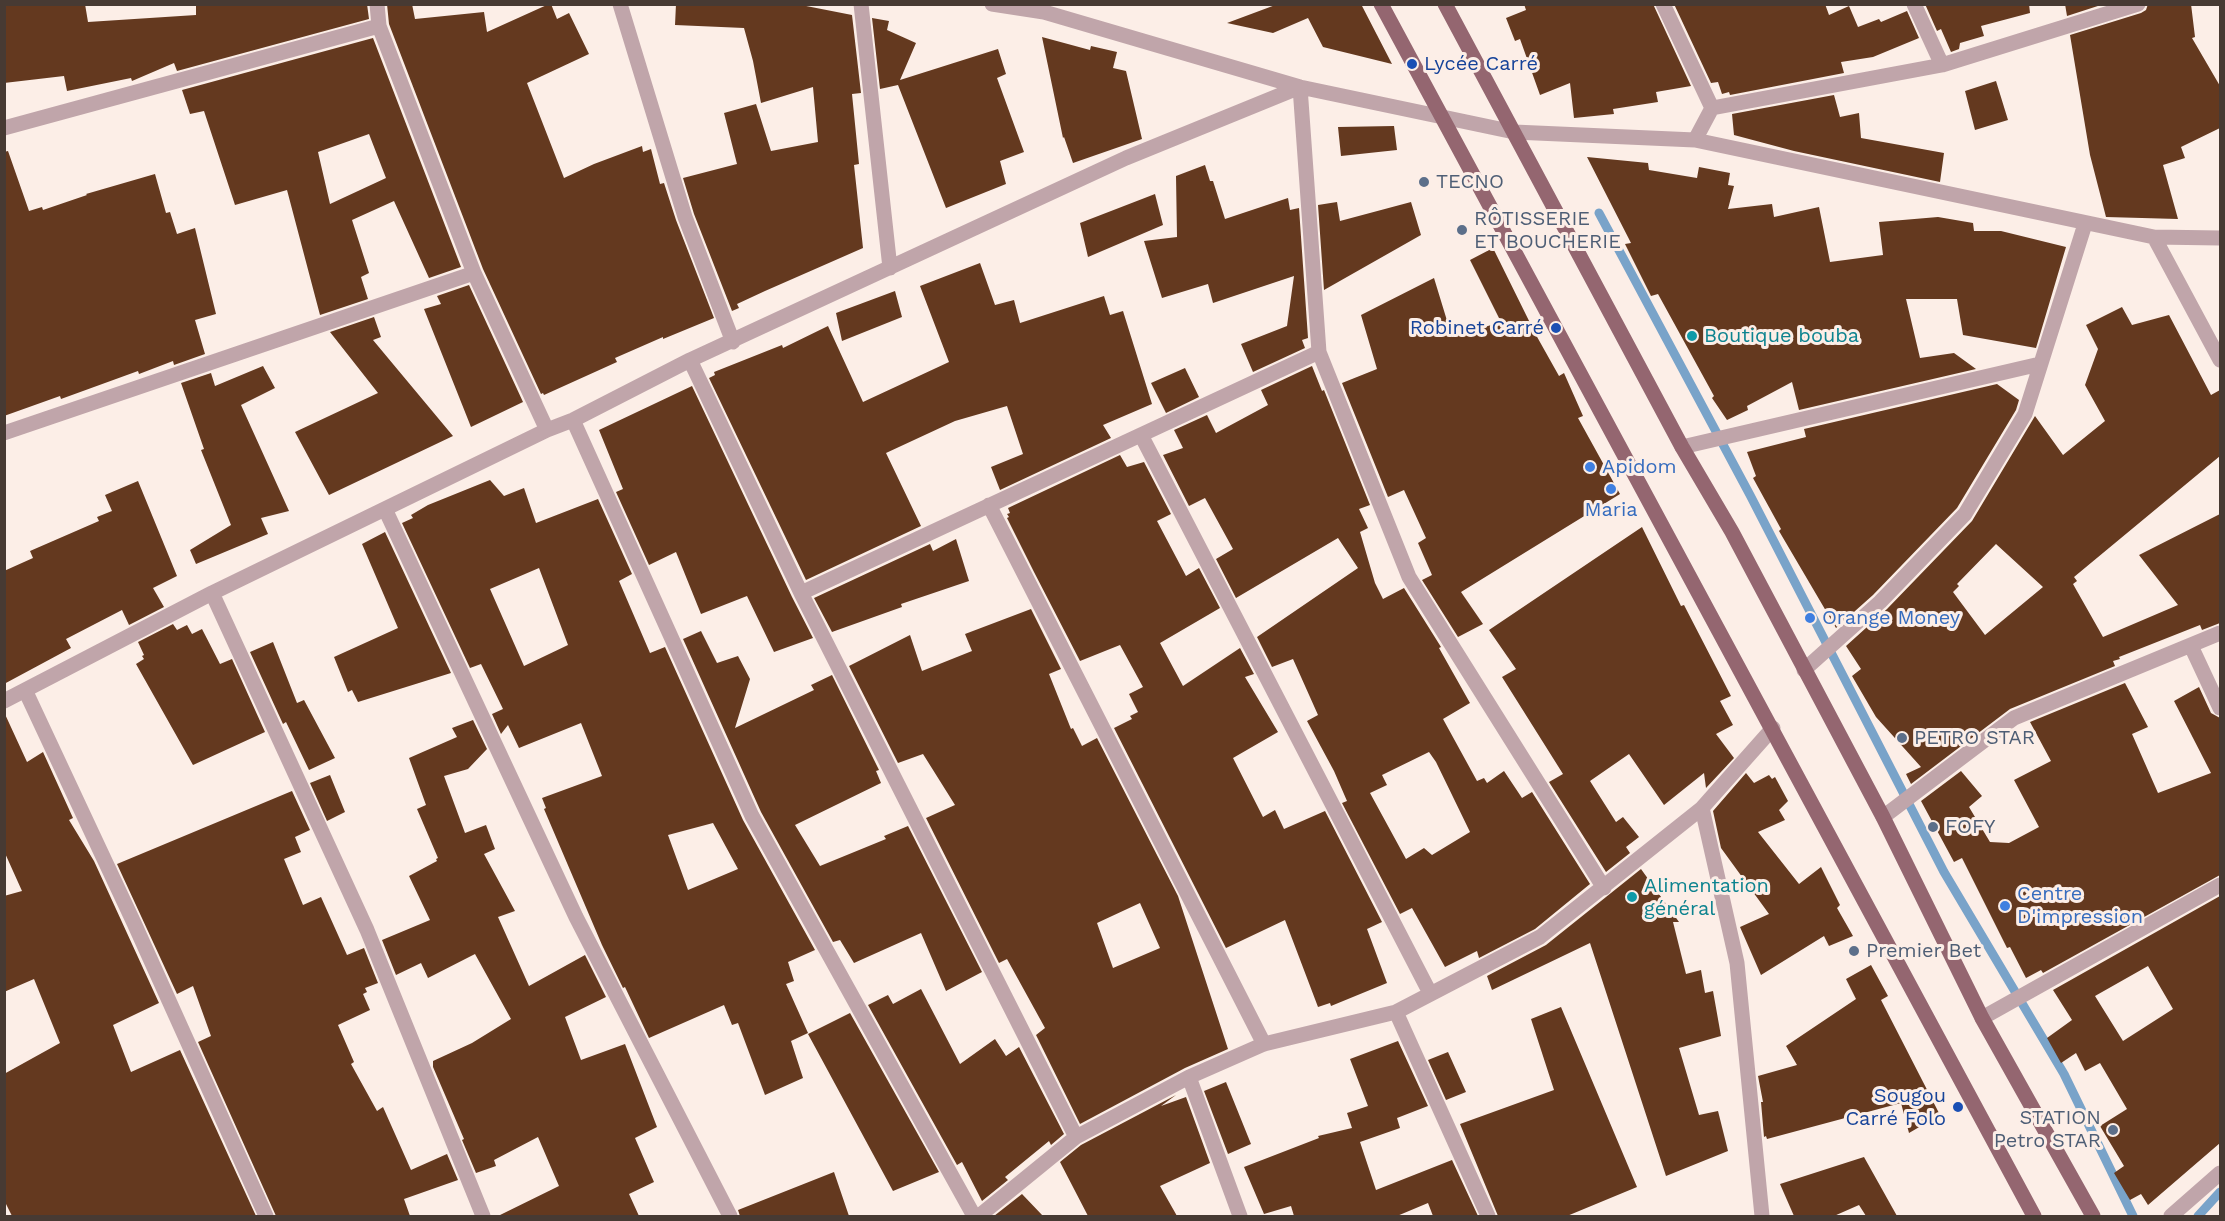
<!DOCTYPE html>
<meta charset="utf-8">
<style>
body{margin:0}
#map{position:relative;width:2225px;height:1221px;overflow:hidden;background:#fceee7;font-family:"Work Sans",sans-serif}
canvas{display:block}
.frame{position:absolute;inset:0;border:6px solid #473a33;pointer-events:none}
</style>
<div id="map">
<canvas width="2225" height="1221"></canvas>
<div class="frame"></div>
</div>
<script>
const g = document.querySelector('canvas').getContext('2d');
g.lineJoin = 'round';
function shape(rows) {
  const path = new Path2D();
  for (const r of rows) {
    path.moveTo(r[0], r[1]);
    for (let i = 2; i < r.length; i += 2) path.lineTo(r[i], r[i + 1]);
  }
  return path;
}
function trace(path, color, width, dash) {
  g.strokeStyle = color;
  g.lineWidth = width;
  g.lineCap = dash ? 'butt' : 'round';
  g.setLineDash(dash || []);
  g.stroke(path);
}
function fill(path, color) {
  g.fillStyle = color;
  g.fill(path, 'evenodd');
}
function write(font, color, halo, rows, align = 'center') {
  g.font = font + ' "Work Sans",sans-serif';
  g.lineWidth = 6;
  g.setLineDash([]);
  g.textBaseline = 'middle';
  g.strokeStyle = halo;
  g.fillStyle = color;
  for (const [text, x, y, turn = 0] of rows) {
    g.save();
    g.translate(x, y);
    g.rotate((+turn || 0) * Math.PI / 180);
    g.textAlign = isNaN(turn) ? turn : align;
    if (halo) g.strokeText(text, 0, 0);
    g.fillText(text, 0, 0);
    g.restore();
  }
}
trace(shape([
 [1599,213,1750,495,1944,872,2064,1074,2133,1216],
 [2198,1216,2220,1192]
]), '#79a3c9', 9);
fill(shape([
 [4,4,85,4,88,22,196,15,196,4,367,4,369,19,177,71,174,63,132,81,131,78,67,91,64,76,4,83],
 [387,4,412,4,415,19,484,12,487,32,549,4,551,4,557,19,569,13,589,54,527,83,564,178,594,164,642,146,643,152,651,149,660,184,664,183,676,220,714,318,663,339,663,337,615,358,617,362,544,395,543,393,541,394,483,269,389,24],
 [676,4,796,4,852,15,861,93,852,94,859,164,854,165,863,248,765,291,737,304,739,308,732,311,694,214,683,178,737,164,724,113,756,104,771,151,818,142,813,87,761,103,753,61,744,28,675,25],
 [1278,4,1361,4,1392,64,1323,47,1308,18,1273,33,1227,23],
 [1524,4,1653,4,1691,86,1656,92,1658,102,1613,109,1614,114,1574,118,1570,83,1540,95,1520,39,1515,41,1506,18,1526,10],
 [1674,4,1825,4,1829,15,1849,6,1858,27,1879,19,1881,22,1907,11,1919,38,1873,57,1841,62,1844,73,1730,95,1729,92,1722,94,1718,82,1711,83],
 [1925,4,2029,4,2030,13,1981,26,1984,36,1960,43,1959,49,1951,52,1941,29,1937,31],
 [2065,4,2104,4,2067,16],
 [2148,4,2191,4,2195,37,2192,38,2220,86,2220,128,2181,147,2185,158,2163,165,2178,219,2106,217,2090,155,2070,35,2141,13,2146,10],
 [872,18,889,21,887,30,916,43,900,80,998,49,1006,74,997,78,1024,152,1000,161,1006,184,946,208,898,85,880,89],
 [1042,37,1090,50,1091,46,1117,52,1113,68,1126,71,1142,139,1073,163,1064,137,1063,138],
 [373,38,461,267,429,278,394,201,352,220,369,273,361,277,368,299,320,315,287,190,235,205,204,111,190,114,182,90],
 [369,134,386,178,330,204,318,152],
 [1996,81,2008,120,1975,130,1965,91],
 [1834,95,1840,117,1859,113,1861,138,1944,153,1940,182,1794,151,1734,135,1732,114],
 [1394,126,1397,150,1341,156,1338,127],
 [8,151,29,211,42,207,43,210,87,195,86,194,155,174,166,213,170,212,177,234,195,228,216,314,195,320,205,354,174,365,173,361,139,374,138,371,61,399,60,396,4,416,4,152],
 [1587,157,1648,163,1649,170,1697,178,1699,167,1730,173,1728,185,1734,186,1728,209,1772,204,1774,217,1819,207,1830,262,1883,255,1879,222,1938,217,1973,223,1974,231,2001,231,2066,247,2036,348,1963,335,1957,299,1906,299,1920,358,1954,353,1976,369,1799,410,1792,382,1747,406,1748,410,1727,420,1712,398,1714,396,1658,294,1651,296,1625,244,1631,243],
 [1205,165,1210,181,1213,181,1225,219,1288,198,1290,210,1299,208,1308,338,1302,340,1305,348,1253,372,1241,344,1287,326,1294,276,1213,303,1208,284,1162,298,1144,241,1177,237,1176,176],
 [1155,194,1163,225,1088,257,1080,223],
 [1337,202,1340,221,1411,202,1421,235,1324,290,1318,205],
 [1493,248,1536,335,1559,376,1564,373,1583,416,1578,418,1620,494,1461,592,1483,624,1458,637,1422,580,1432,575,1418,543,1426,538,1404,490,1388,497,1342,383,1377,369,1361,315,1434,278,1452,337,1501,322,1470,260],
 [980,263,995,305,1014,300,1020,323,1104,296,1110,315,1123,311,1152,404,1103,425,1111,438,1000,490,991,467,1023,454,1007,406,955,421,886,453,921,526,806,580,709,378,715,375,714,372,782,345,783,348,828,326,863,402,949,362,920,286],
 [469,285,523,402,471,427,424,309,441,304,437,296],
 [895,291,902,317,842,341,836,313],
 [2122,307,2132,325,2169,315,2211,395,2220,390,2220,456,2074,577,2077,581,2073,584,2103,637,2178,605,2139,555,2220,514,2220,623,2202,630,2200,625,2119,657,2120,659,2113,661,2115,666,2010,709,1911,784,1906,774,1921,767,1876,717,1852,676,1861,669,1846,646,1887,609,1972,521,2035,416,2063,455,2105,421,2085,385,2098,349,2086,325],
 [1996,544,2043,587,1985,635,1953,592,1959,586,1957,584],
 [374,317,381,337,373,340,453,436,329,495,295,432,378,393,330,332],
 [263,366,275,388,241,405,289,511,261,518,268,534,196,564,190,550,231,525,201,450,204,449,181,383,211,373,215,386],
 [1312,366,1322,391,1324,390,1370,505,1359,509,1368,528,1360,532,1375,583,1383,599,1404,588,1441,647,1439,648,1470,703,1443,719,1477,781,1484,778,1487,783,1504,771,1522,798,1532,792,1590,884,1535,929,1479,958,1477,951,1445,967,1412,908,1400,914,1342,803,1347,801,1334,771,1307,721,1318,715,1293,659,1272,667,1257,637,1358,568,1338,538,1236,598,1216,559,1233,549,1205,498,1189,506,1163,455,1183,448,1174,430,1207,415,1216,433,1268,405,1261,390],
 [1429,752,1436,762,1470,832,1432,855,1424,848,1406,859,1370,793,1387,785,1382,775],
 [1185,368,1199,397,1166,413,1151,383],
 [1997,384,2019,400,2016,410,1957,508,1873,595,1836,628,1779,531,1781,529,1753,478,1756,476,1747,452,1806,437,1804,429],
 [692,386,792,597,813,638,774,652,747,596,701,614,676,552,649,565,616,492,623,489,599,430],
 [1120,455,1127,467,1144,462,1171,514,1157,521,1186,576,1199,568,1220,608,1160,643,1183,686,1240,648,1254,674,1245,677,1278,732,1233,758,1263,817,1275,810,1284,829,1325,811,1382,922,1367,929,1387,983,1331,1006,1330,1003,1318,1007,1285,920,1226,948,1114,728,1132,719,1130,716,1138,712,1129,694,1143,687,1120,645,1080,661,1034,572,1007,518,1009,517,1007,514,1010,513,1008,508],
 [490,480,504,496,524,488,536,523,598,499,632,574,619,581,650,653,665,647,743,820,815,950,788,962,794,981,786,984,808,1033,791,1041,803,1078,765,1095,738,1023,732,1025,724,1005,649,1038,625,987,623,988,602,945,544,809,546,808,542,798,602,776,581,723,519,748,508,725,501,734,492,714,503,709,481,664,470,668,402,523,413,518,411,515,428,505],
 [539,568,568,645,524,666,490,589],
 [713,823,738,869,688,890,668,835],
 [138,481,177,576,153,588,164,607,129,625,122,610,66,639,71,648,4,684,4,571,33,558,30,551,99,521,97,517,112,511,105,495],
 [1642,527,1681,606,1684,605,1731,696,1720,701,1733,725,1716,734,1734,758,1706,788,1704,773,1664,805,1629,754,1590,781,1616,822,1623,817,1639,837,1626,847,1630,853,1606,872,1549,782,1563,774,1502,677,1516,669,1489,630],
 [385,532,451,673,358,702,352,690,348,692,334,657,398,628,362,544],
 [956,539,969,581,901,604,902,607,832,632,814,598,930,544,933,551],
 [1031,609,1061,669,1049,674,1071,729,1073,728,1082,746,1097,738,1178,896,1228,1049,1185,1068,1080,1124,1036,1035,1045,1028,1007,959,999,963,926,818,955,805,923,754,898,763,849,666,910,635,922,671,972,651,965,634],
 [1140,903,1160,948,1113,968,1097,923],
 [173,624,177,630,187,625,192,634,202,629,220,664,232,659,265,732,193,765,136,664,144,659,142,656,144,655,138,642],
 [701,631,717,663,738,656,750,679,735,728,814,690,811,685,832,675,879,770,876,771,881,783,795,825,820,866,886,839,884,836,908,826,982,972,946,991,921,933,854,963,840,940,833,942,761,812,683,639],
 [273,642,297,703,304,700,335,758,309,770,286,722,283,724,250,652],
 [2125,683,2148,727,2132,734,2158,793,2211,773,2174,701,2199,687,2211,713,2220,718,2220,875,2043,973,2041,970,2026,978,2010,947,2007,948,1962,858,1954,862,1921,801,1961,771,1982,796,1969,807,1990,842,2009,843,2039,827,2014,780,2051,761,2030,722],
 [4,712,27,762,43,752,73,818,69,820,94,861,159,1003,113,1025,131,1072,180,1050,256,1216,12,1216,4,1200,4,1074,60,1043,34,979,4,992,4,896,22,891,4,851],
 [473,720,487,749,468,769,444,776,465,833,486,825,495,849,484,854,515,911,498,917,529,986,585,955,606,997,565,1017,581,1060,625,1044,657,1127,635,1138,654,1182,629,1194,639,1216,498,1216,559,1186,538,1137,494,1160,496,1166,476,1173,462,1140,464,1139,433,1067,433,1061,472,1043,511,1019,475,954,428,978,421,963,396,975,382,940,430,920,409,876,437,861,436,859,438,858,417,809,426,805,409,758,457,737,452,728],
 [1746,773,1754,783,1769,775,1772,779,1775,777,1788,801,1779,810,1785,820,1758,832,1799,884,1821,867,1840,905,1837,908,1853,936,1829,946,1824,936,1761,975,1740,927,1769,914,1721,848,1713,811],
 [330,775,345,812,327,821,310,783],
 [292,791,310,830,295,837,301,852,284,859,303,905,321,897,347,955,364,948,378,983,365,988,367,992,363,994,370,1010,338,1025,354,1062,351,1064,377,1111,383,1107,411,1170,447,1154,458,1180,404,1199,410,1216,276,1216,198,1042,211,1036,193,986,177,994,117,864],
 [1641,869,1679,922,1673,922,1686,974,1701,970,1705,993,1713,991,1721,1036,1679,1048,1699,1115,1718,1111,1728,1151,1666,1176,1590,943,1492,990,1487,976,1546,945],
 [2220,896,2220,1143,2148,1205,2141,1194,2130,1200,2114,1173,2124,1166,2100,1126,2127,1109,2100,1063,2085,1071,2076,1053,2061,1063,2047,1038,2072,1020,2053,990],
 [2148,966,2173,1009,2123,1041,2095,996],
 [1871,965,1888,996,1881,1000,1940,1115,1909,1133,1901,1103,1767,1139,1766,1136,1764,1137,1761,1102,1763,1102,1758,1076,1797,1065,1786,1046,1856,999,1846,979],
 [921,989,960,1064,995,1039,1006,1056,1019,1047,1064,1134,1051,1145,1049,1141,1005,1177,1008,1180,982,1201,962,1162,957,1165,868,1005,888,995,893,1004],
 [1561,1007,1637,1187,1567,1216,1498,1216,1460,1124,1554,1090,1531,1019],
 [850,1013,939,1172,893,1191,808,1034],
 [1398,1041,1428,1106,1397,1118,1400,1128,1360,1142,1376,1190,1452,1160,1478,1216,1433,1216,1428,1203,1397,1216,1294,1216,1291,1206,1264,1214,1244,1167,1319,1138,1318,1136,1352,1128,1347,1113,1368,1106,1350,1059],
 [1448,1052,1466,1092,1446,1100,1428,1060],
 [1226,1082,1251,1144,1228,1154,1204,1091],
 [1176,1095,1161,1106,1186,1097,1210,1163,1160,1186,1177,1216,1088,1216,1060,1162,1081,1145],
 [1864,1157,1897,1216,1866,1216,1859,1205,1834,1216,1794,1216,1780,1184],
 [834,1172,849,1216,740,1216,738,1210],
 [1022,1194,1043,1216,994,1216]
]), '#64391f');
trace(shape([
 [377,4,379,26,474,273,547,430],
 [620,4,685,217,733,342],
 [861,4,890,268],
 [992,4,1044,12,1300,87,1514,132,1695,140,2154,237,2220,238],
 [1663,4,1712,108],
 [1914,4,1942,65],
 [4,128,379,26],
 [1695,140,1712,108,1942,65,2138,4],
 [2154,237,2220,360],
 [690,360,801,593,1076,1137],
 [573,420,752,816,974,1216],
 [4,433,474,273],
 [1141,435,1430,993],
 [1682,447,2040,364],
 [989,505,1264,1044],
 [385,509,576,917,730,1216],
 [212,593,367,930,483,1216],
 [801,593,1319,352],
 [2191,646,2220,708],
 [1804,670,1880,602,1965,514,2025,414,2085,224],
 [25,690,134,923,266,1216],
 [4,701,212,593,547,430,573,420,690,360,1126,158,1300,87,1319,352,1409,577,1604,888],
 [1702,808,1737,963,1762,1216],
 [1883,817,2014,718,2220,633],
 [1396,1012,1488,1216],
 [1982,1018,2220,885],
 [1189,1077,1240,1216],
 [979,1216,1076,1137,1189,1077,1264,1044,1396,1012,1540,937,1702,808,1773,728],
 [2171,1216,2220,1173]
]), '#c0a5aa', 15);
trace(shape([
 [1381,4,2034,1216],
 [1445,4,1682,447,1732,532,1883,817,1982,1018,2093,1216]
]), '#946670', 15);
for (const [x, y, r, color] of [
 [1412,64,6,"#1a4fb4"],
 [1424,182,6,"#5c6f8a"],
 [1462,230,6,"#5c6f8a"],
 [1556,328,6,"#1a4fb4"],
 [1692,336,6,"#0f9aa8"],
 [1590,467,6,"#3f7fe0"],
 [1611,489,6,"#3f7fe0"],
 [1810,618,6,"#3f7fe0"],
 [1902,738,6,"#5c6f8a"],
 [1933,827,6,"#5c6f8a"],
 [1632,897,6,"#0f9aa8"],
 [2005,906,6,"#3f7fe0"],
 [1854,951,6,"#5c6f8a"],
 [1958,1107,6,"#1a4fb4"],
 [2113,1130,6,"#5c6f8a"]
]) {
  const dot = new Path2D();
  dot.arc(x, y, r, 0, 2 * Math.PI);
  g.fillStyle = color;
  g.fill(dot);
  trace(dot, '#fceee7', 2);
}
write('20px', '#164399', '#fceee7', [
 ["Lycée Carré",1424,64,"left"],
 ["Robinet Carré",1544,328],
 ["Sougou",1946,1096],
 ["Carré Folo",1946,1119]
], 'right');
write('20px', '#4e5e75', '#fceee7', [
 ["TECNO",1436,182],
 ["RÔTISSERIE",1474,219],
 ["ET BOUCHERIE",1474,242],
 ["PETRO STAR",1914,738],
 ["FOFY",1945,827],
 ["Premier Bet",1866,951],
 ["STATION",2101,1118,"right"],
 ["Petro STAR",2101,1141,"right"]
], 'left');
write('20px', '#0d838f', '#fceee7', [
 ["Boutique bouba",1704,336],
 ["Alimentation",1644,886],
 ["général",1644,909]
], 'left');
write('20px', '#366cbe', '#fceee7', [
 ["Apidom",1602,467],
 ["Maria",1611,510,"center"],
 ["Orange Money",1822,618],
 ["Centre",2017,894],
 ["D'impression",2017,917]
], 'left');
</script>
